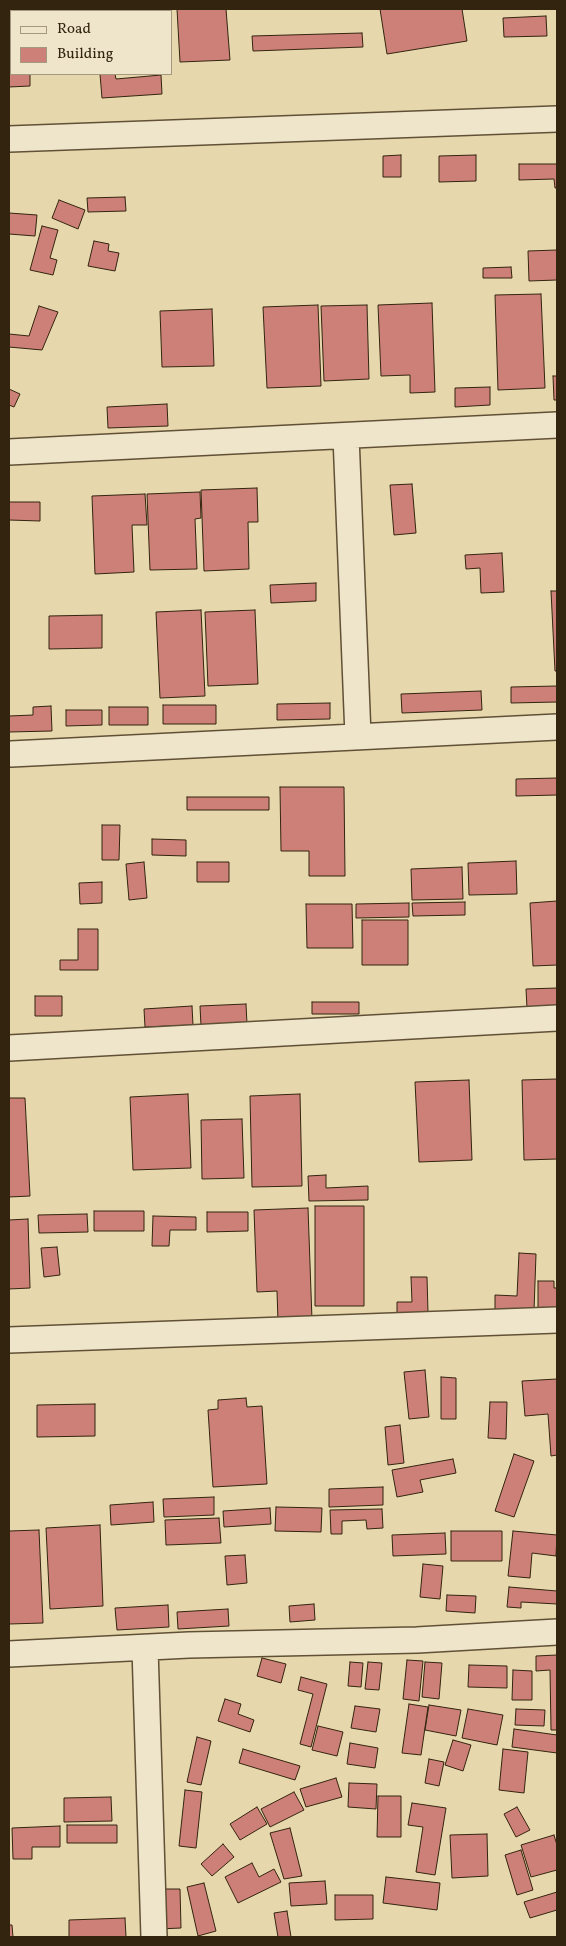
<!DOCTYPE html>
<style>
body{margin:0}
#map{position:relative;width:566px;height:1946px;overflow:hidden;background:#e7d7ad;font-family:Vollkorn,serif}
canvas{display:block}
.frame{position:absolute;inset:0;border:10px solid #33240f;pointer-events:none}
.legend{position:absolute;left:10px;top:10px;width:162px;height:65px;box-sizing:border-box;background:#efe5ca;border:1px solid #a4987f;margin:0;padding:6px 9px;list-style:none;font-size:15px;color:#33240f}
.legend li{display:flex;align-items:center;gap:10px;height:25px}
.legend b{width:25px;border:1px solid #a4987f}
</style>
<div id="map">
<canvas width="566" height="1946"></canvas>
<div class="frame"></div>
<ul class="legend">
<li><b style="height:6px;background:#efe5ca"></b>Road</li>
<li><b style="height:14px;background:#cd8077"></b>Building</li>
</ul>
</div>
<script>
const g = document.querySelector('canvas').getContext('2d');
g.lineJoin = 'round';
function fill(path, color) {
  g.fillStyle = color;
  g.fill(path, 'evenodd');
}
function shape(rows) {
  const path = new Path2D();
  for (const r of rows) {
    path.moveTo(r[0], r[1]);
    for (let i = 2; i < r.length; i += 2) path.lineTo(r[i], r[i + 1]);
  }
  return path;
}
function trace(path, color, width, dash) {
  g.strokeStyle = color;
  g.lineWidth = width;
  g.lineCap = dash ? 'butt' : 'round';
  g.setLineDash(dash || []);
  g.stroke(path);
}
const building = shape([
 [177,9,226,9,230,60,180,62,177,9],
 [380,9,462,9,467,41,387,54,380,9],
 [546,16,547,36,504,37,503,18,546,16],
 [9,23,11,23,11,74,30,74,30,86,9,87,9,23],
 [362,33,363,47,253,51,252,36,362,33],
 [100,74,115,74,116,79,161,75,162,94,102,98,100,74],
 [401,155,401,177,383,177,383,156,401,155],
 [476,155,476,181,439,182,439,156,476,155],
 [519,164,557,164,557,188,555,188,554,179,519,180,519,164],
 [125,197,126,211,88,212,87,198,125,197],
 [59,200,85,210,78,229,52,218,59,200],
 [9,213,37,215,35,236,9,234,9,213],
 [42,226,58,230,50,258,57,260,53,275,30,270,42,226],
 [94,241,109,244,108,251,119,253,115,271,88,266,94,241],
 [557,250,557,280,529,281,528,251,557,250],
 [511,267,512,278,483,278,483,268,511,267],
 [541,294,545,388,498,390,495,295,541,294],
 [432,303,435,392,410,393,410,375,381,376,378,305,432,303],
 [318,305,321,386,267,388,263,307,318,305],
 [367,305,369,379,324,381,321,306,367,305],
 [39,306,58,312,42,350,9,347,9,334,29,336,39,306],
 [212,309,214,366,162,367,160,311,212,309],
 [553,376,557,376,557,400,554,400,553,376],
 [490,387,490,405,455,407,455,388,490,387],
 [9,389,20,394,14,407,9,405,9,389],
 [167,404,168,426,108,428,107,407,167,404],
 [412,484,416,533,394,535,390,485,412,484],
 [257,488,258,522,248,522,249,569,204,571,201,490,257,488],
 [200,492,201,518,195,519,197,569,150,570,147,494,200,492],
 [145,494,147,525,132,525,134,572,95,574,92,496,145,494],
 [9,502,40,502,40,521,9,520,9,502],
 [502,553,504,592,481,593,480,568,466,569,465,555,502,553],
 [316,583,316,601,271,603,270,585,316,583],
 [551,591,557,591,557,671,555,671,551,591],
 [201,610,205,696,160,698,156,612,201,610],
 [255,610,258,684,208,686,205,612,255,610],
 [102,615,102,648,49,649,49,616,102,615],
 [557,686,557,702,511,703,511,687,557,686],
 [481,691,482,710,402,713,401,694,481,691],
 [330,703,330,719,277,720,277,704,330,703],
 [163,705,216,705,216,724,163,724,163,705],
 [51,706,52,731,9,732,9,716,33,715,33,707,51,706],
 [109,707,148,707,148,725,109,725,109,707],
 [66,710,102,710,102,725,66,726,66,710],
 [557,778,557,795,516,796,516,779,557,778],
 [280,787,344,787,345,876,309,876,309,851,281,851,280,787],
 [187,797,269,797,269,810,187,810,187,797],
 [102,825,120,825,119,860,102,860,102,825],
 [152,839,186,840,186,856,152,855,152,839],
 [516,861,517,894,469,895,468,863,516,861],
 [144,862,147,898,129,900,126,864,144,862],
 [197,862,229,862,229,882,197,882,197,862],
 [462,867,463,899,412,900,411,869,462,867],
 [102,882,102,903,80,904,79,883,102,882],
 [557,901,557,965,533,966,530,903,557,901],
 [465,902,465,915,413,916,412,903,465,902],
 [409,903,409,917,356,918,356,904,409,903],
 [306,904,352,904,353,948,307,948,306,904],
 [362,920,408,920,408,965,362,965,362,920],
 [78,929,98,929,98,970,60,970,60,960,78,960,78,929],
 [557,988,557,1007,527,1008,526,989,557,988],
 [35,996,62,996,62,1016,35,1016,35,996],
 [312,1002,359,1002,359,1014,312,1014,312,1002],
 [246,1004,247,1024,201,1026,200,1006,246,1004],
 [192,1006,193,1025,145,1027,144,1009,192,1006],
 [557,1079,557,1159,524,1160,522,1080,557,1079],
 [469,1080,472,1160,419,1162,415,1082,469,1080],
 [188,1094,191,1168,133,1170,130,1097,188,1094],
 [300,1094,302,1186,252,1187,250,1096,300,1094],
 [9,1098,25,1098,30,1196,9,1197,9,1098],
 [242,1119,244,1178,202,1179,201,1120,242,1119],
 [326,1175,326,1188,368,1186,368,1200,309,1201,308,1176,326,1175],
 [315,1206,364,1206,364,1306,315,1306,315,1206],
 [308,1208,312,1320,278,1322,277,1291,257,1292,254,1210,308,1208],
 [94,1211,144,1211,144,1231,94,1231,94,1211],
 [207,1212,248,1212,248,1231,207,1232,207,1212],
 [87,1214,88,1232,39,1233,38,1215,87,1214],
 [153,1216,196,1217,196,1230,170,1230,169,1246,152,1246,153,1216],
 [28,1219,30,1288,9,1289,9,1220,28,1219],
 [57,1247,60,1275,44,1277,41,1248,57,1247],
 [519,1253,536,1254,534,1311,495,1310,495,1295,517,1296,519,1253],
 [411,1277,427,1277,428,1313,397,1313,397,1302,412,1302,411,1277],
 [538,1281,554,1281,554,1288,557,1288,557,1310,538,1310,538,1281],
 [425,1370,429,1417,409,1419,404,1372,425,1370],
 [441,1377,456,1378,456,1419,441,1419,441,1377],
 [557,1379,557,1455,551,1456,548,1414,525,1416,522,1381,557,1379],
 [246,1398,247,1407,262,1406,267,1484,213,1487,208,1410,218,1409,218,1400,246,1398],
 [490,1402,507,1402,506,1439,488,1438,490,1402],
 [95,1404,95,1436,37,1437,37,1405,95,1404],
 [400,1425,404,1463,388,1465,385,1427,400,1425],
 [514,1454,534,1461,514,1517,495,1511,514,1454],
 [453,1459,456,1473,420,1480,423,1492,397,1497,392,1470,453,1459],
 [383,1487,383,1505,329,1507,329,1489,383,1487],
 [214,1497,214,1515,164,1517,163,1499,214,1497],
 [153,1502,154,1522,111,1525,110,1505,153,1502],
 [276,1507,322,1508,321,1532,275,1531,276,1507],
 [270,1508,271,1524,224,1527,223,1511,270,1508],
 [382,1509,383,1528,367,1529,366,1520,342,1521,342,1534,331,1534,330,1510,382,1509],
 [219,1518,221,1543,166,1545,165,1520,219,1518],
 [100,1525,103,1606,50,1609,46,1528,100,1525],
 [39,1530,43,1623,9,1624,9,1531,39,1530],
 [451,1531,502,1531,502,1561,451,1561,451,1531],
 [513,1531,557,1535,556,1556,532,1553,530,1578,508,1576,513,1531],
 [445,1533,446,1554,393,1556,392,1535,445,1533],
 [245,1555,247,1583,227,1585,225,1556,245,1555],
 [423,1564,443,1566,440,1599,420,1597,423,1564],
 [509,1587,557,1591,557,1604,521,1602,521,1608,507,1607,509,1587],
 [447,1595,476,1596,475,1613,446,1611,447,1595],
 [314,1604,315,1620,290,1622,289,1606,314,1604],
 [168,1605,169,1627,117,1630,115,1608,168,1605],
 [228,1609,229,1626,178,1629,177,1612,228,1609],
 [557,1655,557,1730,551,1730,550,1670,536,1671,536,1656,557,1655],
 [262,1658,286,1664,281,1683,257,1676,262,1658],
 [407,1660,423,1661,419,1701,403,1699,407,1660],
 [350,1662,363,1663,361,1687,348,1686,350,1662],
 [368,1662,382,1663,379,1690,365,1689,368,1662],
 [425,1662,442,1663,439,1699,422,1697,425,1662],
 [469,1665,507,1666,507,1688,468,1687,469,1665],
 [513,1670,532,1671,532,1700,512,1700,513,1670],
 [301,1677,327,1684,311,1747,300,1744,313,1694,298,1690,301,1677],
 [225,1699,241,1704,238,1714,254,1720,250,1732,218,1721,225,1699],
 [409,1704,428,1707,421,1755,402,1753,409,1704],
 [429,1705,461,1710,456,1736,425,1730,429,1705],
 [355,1706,380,1709,376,1732,351,1728,355,1706],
 [468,1709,503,1715,497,1745,462,1738,468,1709],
 [516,1709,545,1710,544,1726,515,1725,516,1709],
 [318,1726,343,1732,337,1756,312,1750,318,1726],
 [514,1729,557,1735,557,1753,512,1747,514,1729],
 [197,1737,211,1741,201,1785,187,1782,197,1737],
 [453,1740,471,1745,463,1771,445,1765,453,1740],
 [350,1743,378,1748,375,1768,347,1764,350,1743],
 [243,1749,300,1766,295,1780,239,1763,243,1749],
 [503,1749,528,1752,524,1793,499,1790,503,1749],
 [429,1759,444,1762,439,1786,425,1783,429,1759],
 [336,1778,342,1797,306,1807,300,1789,336,1778],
 [349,1783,377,1784,376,1809,348,1807,349,1783],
 [185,1790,202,1792,196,1848,179,1846,185,1790],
 [294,1792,304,1810,270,1827,261,1809,294,1792],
 [378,1796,401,1796,401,1837,377,1837,378,1796],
 [111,1797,112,1821,64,1822,64,1798,111,1797],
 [412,1803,446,1808,435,1875,416,1872,423,1827,408,1825,412,1803],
 [257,1807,267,1824,240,1840,230,1824,257,1807],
 [517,1807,530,1830,516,1837,504,1814,517,1807],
 [67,1825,117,1825,117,1843,67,1843,67,1825],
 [60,1826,60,1847,32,1847,32,1859,13,1859,12,1828,60,1826],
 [290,1828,302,1876,284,1879,270,1833,290,1828],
 [487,1834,488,1876,452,1878,450,1835,487,1834],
 [554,1835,557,1845,557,1870,531,1877,521,1845,554,1835],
 [223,1844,234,1857,212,1876,201,1864,223,1844],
 [521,1850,533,1890,517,1895,505,1855,521,1850],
 [252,1863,259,1877,274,1869,281,1882,238,1903,225,1877,252,1863],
 [386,1877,440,1883,437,1910,383,1903,386,1877],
 [325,1881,327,1904,291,1906,289,1883,325,1881],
 [204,1883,216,1931,198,1936,187,1887,204,1883],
 [158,1889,180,1889,181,1928,158,1929,158,1889],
 [557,1892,557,1910,530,1918,524,1902,557,1892],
 [335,1895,373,1895,373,1919,335,1920,335,1895],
 [287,1911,291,1937,278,1937,274,1913,287,1911],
 [125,1918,126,1937,69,1937,69,1920,125,1918],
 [9,1925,12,1925,13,1937,9,1937,9,1925]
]);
fill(building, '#cd8077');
trace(building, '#33240f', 1);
const street = shape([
 [9,139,557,119],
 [346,436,358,736],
 [9,452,557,425],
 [11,754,557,727],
 [9,1048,557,1018],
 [9,1340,557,1320],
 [145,1648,154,1937],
 [9,1654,189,1645,417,1640,557,1632]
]);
trace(street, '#605136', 28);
trace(street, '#efe5ca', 25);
</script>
